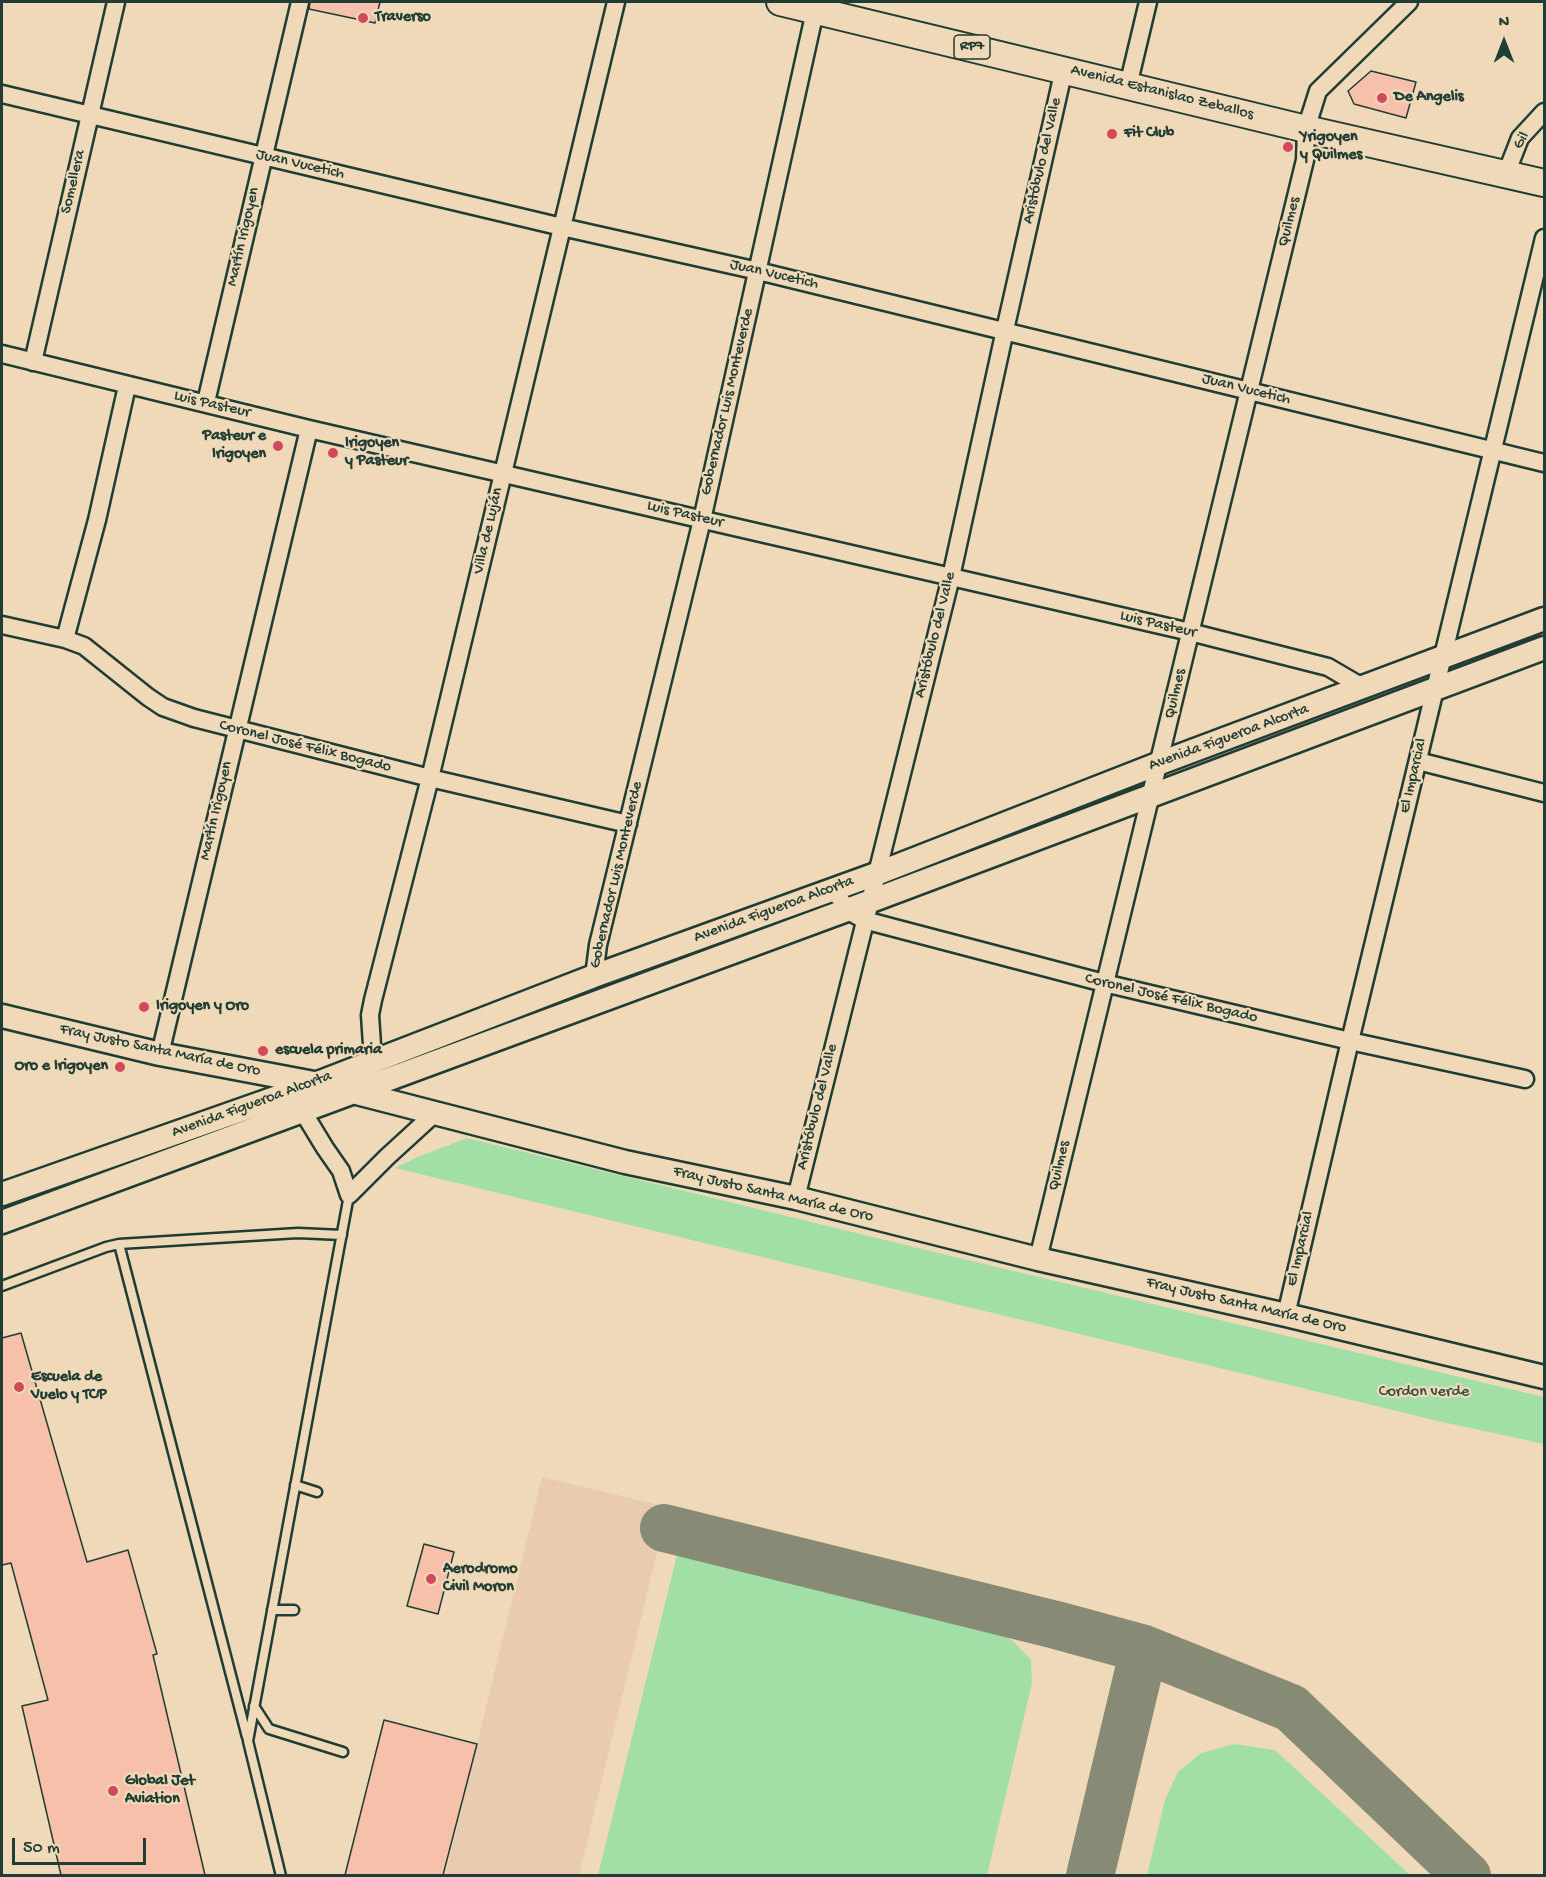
<!DOCTYPE html>
<meta charset="utf-8">
<style>
body{margin:0}
#map{position:relative;width:1546px;height:1877px;overflow:hidden;background:#efd9b8;font-family:"Gochi Hand",sans-serif}
canvas{display:block}
.frame{position:absolute;inset:0;border:3px solid #1f3d34;pointer-events:none}
.north{position:absolute;left:1474px;top:12px;width:60px;height:60px;-webkit-text-stroke:4px #efd9b8;paint-order:stroke;rotate:0deg;font-size:16px;font-weight:700;line-height:24px;text-align:center;color:#1f3d34}
.north::after{content:'';display:block;margin:auto;width:21px;height:27px;background:#1f3d34;clip-path:polygon(50% 0,100% 100%,50% 72%,0 100%)}
.scale{position:absolute;left:12px;top:1838px;width:134px;height:27px;box-sizing:border-box;border:3px solid #1f3d34;border-top:0;padding-left:8px;font-size:18px;line-height:21px;white-space:nowrap;color:#1f3d34;-webkit-text-stroke:4px #efd9b8;paint-order:stroke}
</style>
<div id="map">
<canvas width="1546" height="1877"></canvas>
<div class="frame"></div>
<div class="north">N</div>
<div class="scale">50 m</div>
</div>
<script>
const g = document.querySelector('canvas').getContext('2d');
g.lineJoin = 'round';
function fill(path, color) {
  g.fillStyle = color;
  g.fill(path, 'evenodd');
}
function shape(rows) {
  const path = new Path2D();
  for (const r of rows) {
    path.moveTo(r[0], r[1]);
    for (let i = 2; i < r.length; i += 2) path.lineTo(r[i], r[i + 1]);
  }
  return path;
}
function trace(path, color, width, dash) {
  g.strokeStyle = color;
  g.lineWidth = width;
  g.lineCap = dash ? 'butt' : 'round';
  g.setLineDash(dash || []);
  g.stroke(path);
}
function write(font, color, halo, rows, align = 'center') {
  g.font = font + ' "Gochi Hand",sans-serif';
  g.lineWidth = 4.5;
  g.setLineDash([]);
  g.textBaseline = 'middle';
  g.strokeStyle = halo;
  g.fillStyle = color;
  for (const [text, x, y, turn = 0] of rows) {
    g.save();
    g.translate(x, y);
    g.rotate((+turn || 0) * Math.PI / 180);
    g.textAlign = isNaN(turn) ? turn : align;
    if (halo) g.strokeText(text, 0, 0);
    g.fillText(text, 0, 0);
    g.restore();
  }
}
fill(shape([
 [542,1477,668,1507,579,1875,445,1876]
]), '#e9ccaf');
fill(shape([
 [467,1138,959,1258,1544,1397,1544,1444,1438,1421,395,1168,415,1158],
 [677,1555,987,1625,1013,1641,1031,1660,1032,1683,987,1875,598,1875],
 [1234,1744,1275,1750,1410,1875,1147,1875,1165,1800,1178,1772,1201,1753]
]), '#a2dfa6');
trace(shape([
 [664,1528,1056,1625,1144,1649,1291,1708,1467,1876],
 [1090,1876,1144,1649]
]), '#878b76', 48);
const building = shape([
 [310,2,380,2,375,23,309,9,310,2],
 [1371,71,1416,82,1406,118,1354,104,1348,91,1371,71],
 [21,1333,87,1562,128,1550,157,1654,153,1655,205,1875,61,1875,22,1706,48,1700,11,1563,2,1565,2,1338,21,1333],
 [424,1544,454,1552,438,1614,407,1606,424,1544],
 [384,1720,477,1744,443,1875,345,1875,384,1720]
]);
fill(building, '#f7c0ab');
trace(building, '#1f3d34', 1.5);
const lane = shape([
 [119,1244,247,1737],
 [2,1286,106,1247,119,1244,298,1233,342,1235],
 [295,1485,317,1492],
 [272,1610,294,1610],
 [254,1706,269,1729,343,1752],
 [281,1876,248,1741,349,1195]
]);
const street = shape([
 [1128,86,1148,2],
 [2,94,562,227,758,271,1544,463],
 [1506,174,1520,138,1544,112],
 [2,354,309,429,1190,632,1328,667,1364,688],
 [33,362,116,2],
 [206,402,300,2],
 [2,625,65,639,84,646,148,697,163,707,194,718,430,778,628,824],
 [65,639,97,520,127,386],
 [1418,761,1544,793],
 [834,889,847,910,864,920,1104,983,1350,1041,1525,1079],
 [594,976,598,945,702,520,817,2],
 [160,1054,309,429],
 [373,1060,370,1015,373,1000,430,778,616,2],
 [297,1102,325,1148,341,1171,349,1195],
 [349,1195,387,1157,434,1114],
 [796,1198,951,577,1005,330,1064,69],
 [1038,1259,1305,160,1306,129,1318,91,1409,2],
 [1286,1315,1350,1041,1544,238]
]);
const secondary = shape([
 [2,1016,160,1054,314,1083],
 [349,1091,625,1162,796,1198,1038,1259,1286,1315,1544,1377],
 [2,1194,315,1084,594,976,876,874,1160,763,1544,619],
 [2,1222,847,910,1544,648]
]);
const primary = shape([
 [780,2,1306,129,1544,183]
]);
trace(lane, '#1f3d34', 13);
trace(street, '#1f3d34', 21);
trace(secondary, '#1f3d34', 27);
trace(primary, '#1f3d34', 30);
trace(lane, '#efd9b8', 8);
trace(street, '#efd9b8', 16);
trace(secondary, '#efd9b8', 22);
trace(primary, '#efd9b8', 26);
for (const [x, y, r, color] of [
 [363,18,6,"#d1495b"],
 [1382,98,6,"#d1495b"],
 [1112,134,6,"#d1495b"],
 [1288,147,6,"#d1495b"],
 [278,446,6,"#d1495b"],
 [333,453,6,"#d1495b"],
 [144,1007,6,"#d1495b"],
 [263,1051,6,"#d1495b"],
 [120,1067,6,"#d1495b"],
 [19,1387,6,"#d1495b"],
 [431,1579,6,"#d1495b"],
 [113,1791,6,"#d1495b"]
]) {
  const dot = new Path2D();
  dot.arc(x, y, r, 0, 2 * Math.PI);
  g.fillStyle = color;
  g.fill(dot);
  trace(dot, '#efd9b8', 2);
}
for (const [x, y, w] of [
 [972,47,36]
]) {
  const box = new Path2D();
  box.roundRect(x - w / 2, y - 12, w, 24, 4.5);
  g.fillStyle = '#efd9b8';
  g.fill(box);
  trace(box, '#1f3d34', 1.5);
}
write('bold 15px', '#1f3d34', null, [
 ["RP7",972,47]
]);
write('bold 16px', '#1f3d34', '#efd9b8', [
 ["Traverso",375,18],
 ["De Angelis",1394,98],
 ["Fit Club",1124,134],
 ["Yrigoyen",1300,138],
 ["y Quilmes",1300,156],
 ["Pasteur e",266,437,"right"],
 ["Irigoyen",266,455,"right"],
 ["Irigoyen",345,444],
 ["y Pasteur",345,462],
 ["Irigoyen y Oro",156,1007],
 ["escuela primaria",275,1051],
 ["Oro e Irigoyen",108,1067,"right"],
 ["Escuela de",31,1378],
 ["Vuelo y TCP",31,1396],
 ["Aerodromo",443,1570],
 ["Civil Moron",443,1588],
 ["Global Jet",125,1782],
 ["Aviation",125,1800]
], 'left');
write('16px', '#1f3d34', '#efd9b8', [
 ["Avenida Estanislao Zeballos",1162,93,14],
 ["Gil",1522,141,-59],
 ["Aristóbulo del Valle",1043,161,-77],
 ["Juan Vucetich",300,165,13],
 ["Somellera",74,182,-77],
 ["Quilmes",1290,222,-76],
 ["Martín Irigoyen",244,237,-77],
 ["Juan Vucetich",774,275,13],
 ["Juan Vucetich",1246,390,14],
 ["Gobernador Luis Monteverde",728,402,-77],
 ["Luis Pasteur",212,405,13],
 ["Luis Pasteur",685,515,13],
 ["Villa de Luján",489,531,-77],
 ["Luis Pasteur",1158,625,13],
 ["Aristóbulo del Valle",936,635,-76],
 ["Quilmes",1176,694,-77],
 ["Avenida Figueroa Alcorta",1229,738,-20],
 ["Coronel José Félix Bogado",305,747,14],
 ["El Imparcial",1414,776,-77],
 ["Martín Irigoyen",217,811,-77],
 ["Gobernador Luis Monteverde",617,875,-77],
 ["Avenida Figueroa Alcorta",774,910,-20],
 ["Coronel José Félix Bogado",1171,999,13],
 ["Fray Justo Santa María de Oro",160,1051,12],
 ["Avenida Figueroa Alcorta",252,1105,-20],
 ["Aristóbulo del Valle",818,1107,-76],
 ["Quilmes",1060,1166,-77],
 ["Fray Justo Santa María de Oro",773,1195,13],
 ["El Imparcial",1301,1249,-77],
 ["Fray Justo Santa María de Oro",1246,1306,13]
]);
write('16px', '#2c4d3f', '#efd9b8', [
 ["Cordon verde",1424,1393]
]);
</script>
